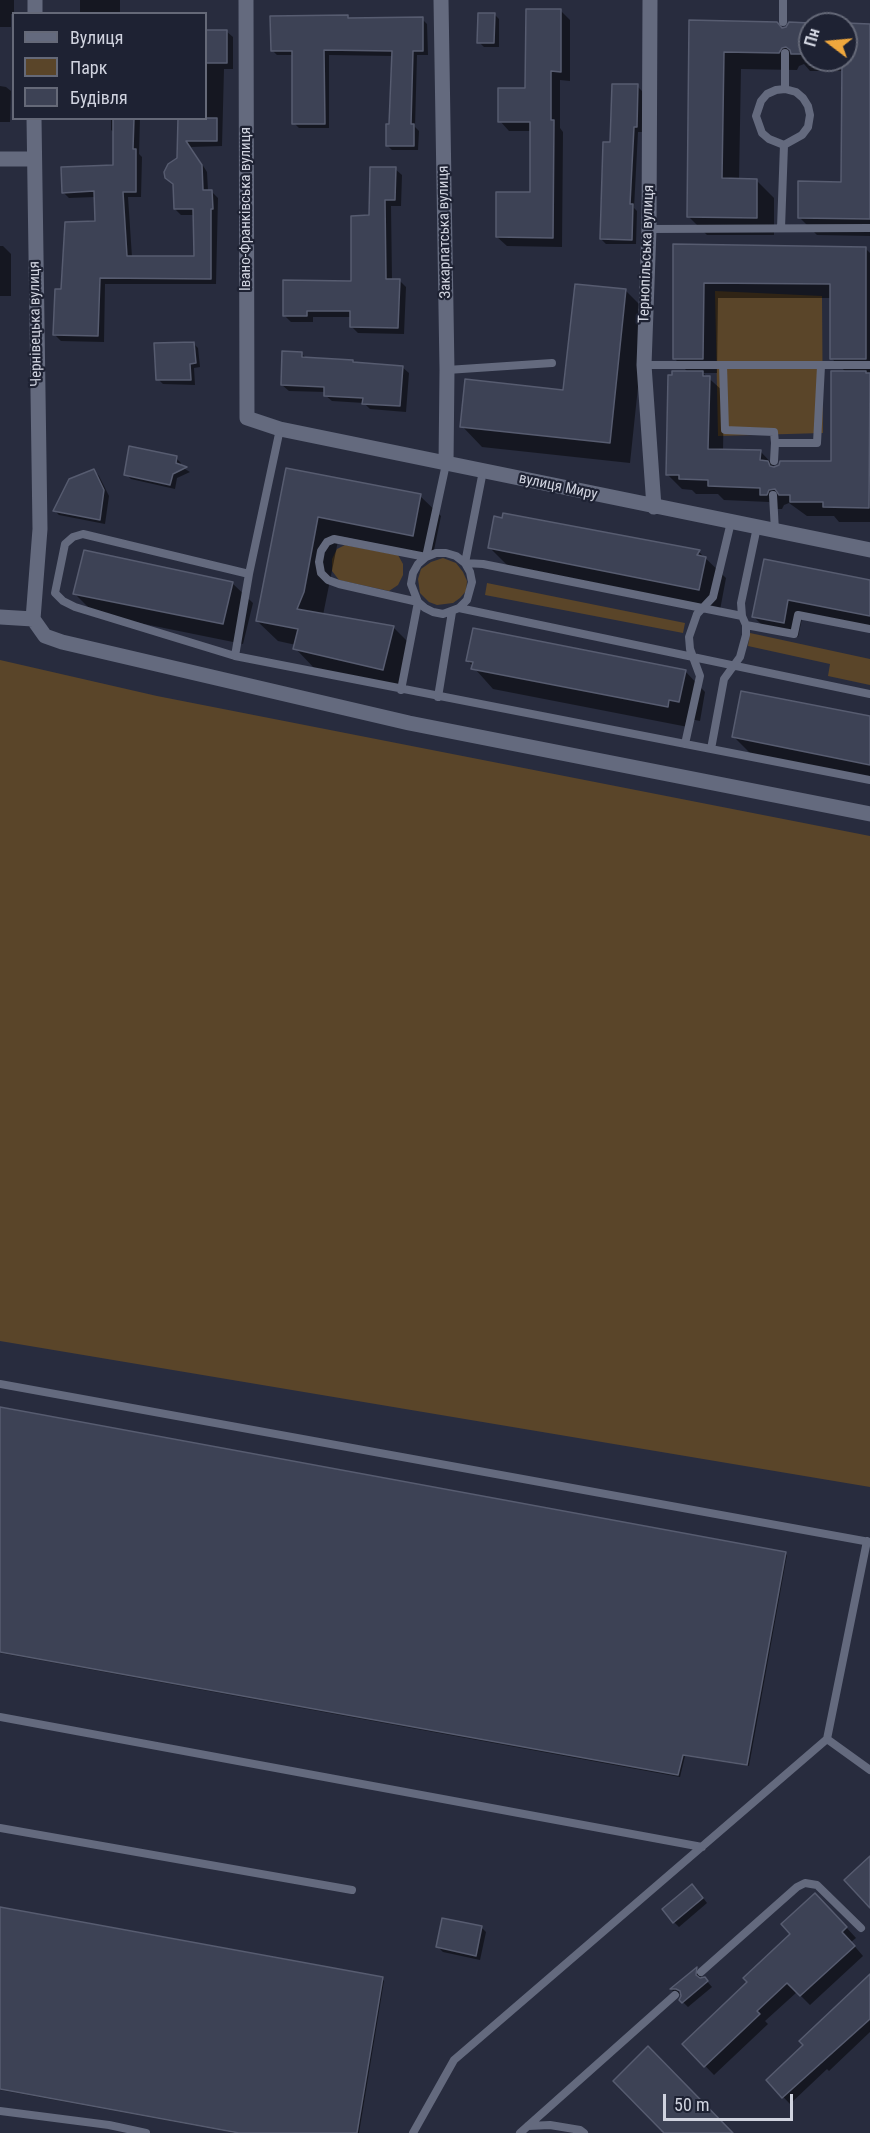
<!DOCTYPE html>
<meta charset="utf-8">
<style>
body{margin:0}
#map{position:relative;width:870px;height:2133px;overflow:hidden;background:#282c3e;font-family:"Roboto Condensed",sans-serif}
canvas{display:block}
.legend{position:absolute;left:12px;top:12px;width:195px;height:108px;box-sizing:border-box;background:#1e2233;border:2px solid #656978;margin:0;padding:8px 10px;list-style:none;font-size:18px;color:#d0d3df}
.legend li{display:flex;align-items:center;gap:12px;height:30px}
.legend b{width:30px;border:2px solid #656978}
.north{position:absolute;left:798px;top:12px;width:60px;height:60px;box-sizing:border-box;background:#1e2233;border:2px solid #656978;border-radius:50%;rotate:286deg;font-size:16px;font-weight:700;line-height:24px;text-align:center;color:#d0d3df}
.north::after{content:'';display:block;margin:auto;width:21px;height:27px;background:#efa73d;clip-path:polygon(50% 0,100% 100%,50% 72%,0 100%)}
.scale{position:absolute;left:663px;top:2094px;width:130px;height:27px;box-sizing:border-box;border:3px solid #d0d3df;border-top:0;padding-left:8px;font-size:18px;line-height:21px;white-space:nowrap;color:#d0d3df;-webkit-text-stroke:4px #1e2233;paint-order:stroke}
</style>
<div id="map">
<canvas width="870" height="2133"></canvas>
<ul class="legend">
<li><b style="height:8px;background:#646a7e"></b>Вулиця</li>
<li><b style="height:16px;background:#5a4529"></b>Парк</li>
<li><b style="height:16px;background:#3d4255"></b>Будівля</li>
</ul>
<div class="north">Пн</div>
<div class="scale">50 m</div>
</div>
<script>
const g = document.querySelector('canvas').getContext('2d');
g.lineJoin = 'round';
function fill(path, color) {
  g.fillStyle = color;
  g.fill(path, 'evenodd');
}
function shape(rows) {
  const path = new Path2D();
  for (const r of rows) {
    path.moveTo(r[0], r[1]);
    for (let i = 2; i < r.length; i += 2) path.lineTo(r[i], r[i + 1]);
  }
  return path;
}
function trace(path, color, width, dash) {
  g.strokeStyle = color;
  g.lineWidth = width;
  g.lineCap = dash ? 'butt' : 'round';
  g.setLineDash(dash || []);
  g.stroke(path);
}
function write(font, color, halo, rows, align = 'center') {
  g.font = font + ' "Roboto Condensed",sans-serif';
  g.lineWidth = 4.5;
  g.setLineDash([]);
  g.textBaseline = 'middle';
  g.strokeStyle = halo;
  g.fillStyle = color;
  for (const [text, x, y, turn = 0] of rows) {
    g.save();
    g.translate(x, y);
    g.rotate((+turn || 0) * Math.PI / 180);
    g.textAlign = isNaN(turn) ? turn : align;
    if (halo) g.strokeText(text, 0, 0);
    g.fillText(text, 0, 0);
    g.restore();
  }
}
fill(shape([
 [715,291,822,296,823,433,718,436],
 [345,545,398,555,403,564,403,575,398,585,389,591,339,580,332,571,332,559,337,549],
 [443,558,456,563,463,572,467,581,466,591,460,598,453,603,437,605,429,602,420,593,418,579,421,569,431,562],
 [487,583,685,623,683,633,485,595],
 [750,633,870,659,870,685,828,676,830,664,748,646],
 [0,660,157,696,870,836,870,1487,0,1341]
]), '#5a4529');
fill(shape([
 [0,0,14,0,14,14,11,14,11,27,0,27],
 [80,0,120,0,120,14,80,14],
 [561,11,570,20,570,81,560,80,560,128,563,132,562,247,507,246,497,237,531,194,531,131,509,131,500,121,527,89],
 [494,14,499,19,499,47,484,47,479,42],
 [347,16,351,20,422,19,427,24,428,55,417,55,415,127,419,131,418,150,392,150,387,145,391,125,393,56,329,55,329,128,299,128,294,123,293,55,277,55,272,50],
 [690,22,782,29,810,24,810,60,846,60,846,25,870,25,870,236,817,235,799,217,842,184,844,71,810,71,804,64,799,66,797,70,741,69,739,180,756,180,774,198,774,235,707,235,689,217],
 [206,31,226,31,233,37,233,69,224,69,222,146,191,147,207,172,208,191,211,191,218,198,216,284,105,284,104,342,61,341,55,335,63,291,96,223,95,197,69,198,63,192,115,167,115,133,111,130,111,118,140,118,139,154,142,157,141,197,128,197,132,257,196,257,195,215,181,215,175,209,175,185,179,159,180,118,206,118],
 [0,86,6,87,11,91,10,122,0,122],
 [637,86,642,91,642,132,638,132,634,208,637,211,636,244,606,244,601,239,612,144],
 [395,169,402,175,401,206,391,206,392,280,399,280,406,287,404,334,358,333,351,326,352,317,313,317,313,322,291,322,285,316,352,282,370,217],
 [675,245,866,249,870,253,870,373,868,373,870,375,870,522,839,522,834,516,807,516,789,503,784,505,782,509,777,509,769,502,724,500,718,494,696,494,692,490,682,489,667,474,688,372,674,358],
 [718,298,832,298,831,358,846,372,832,463,776,468,761,452,723,451,724,392,703,373,717,373],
 [0,246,3,246,11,254,11,296,0,296],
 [626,291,646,311,630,463,482,447,462,426,565,392],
 [193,343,198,348,200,367,194,368,195,385,163,384,158,379],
 [301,353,307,359,402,367,409,373,406,412,370,409,364,403,332,401,325,395,326,392,289,391,282,385],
 [176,458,181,463,180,466,190,472,177,478,175,489,131,479,126,474],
 [287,470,420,496,441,516,433,555,339,536,323,615,393,627,413,647,403,690,315,669,295,648,296,645,278,641,257,621],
 [94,471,99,476,109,496,105,524,59,515,54,510],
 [649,541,699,552,726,578,720,610,510,568,489,547],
 [765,561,870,582,870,627,803,614,798,637,769,632,754,617],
 [232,583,253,603,243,644,95,614,74,593],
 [468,661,685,671,705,692,700,721,690,719,688,727,493,689],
 [870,718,870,780,754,757,734,737],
 [0,1409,785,1553,787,1555,749,1766,685,1756,680,1777,0,1653],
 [697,1890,707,1903,679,1927,674,1922],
 [825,1904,856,1938,851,1942,863,1956,810,2005,797,1992,765,2021,768,2024,714,2075,684,2044,749,1982],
 [0,1908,382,1978,384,1981,359,2133,235,2133,0,2090],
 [481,1927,486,1932,480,1960,443,1952,438,1947],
 [697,1969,701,1974,701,1979,704,1978,712,1987,688,2007,681,2000,682,1994,676,1994,672,1990],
 [870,1976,870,2032,829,2071,827,2069,790,2104,768,2081,805,2045]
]), '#0007');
const building = shape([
 [526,9,561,9,561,72,551,71,551,120,554,120,553,238,496,237,496,192,530,192,530,122,498,122,498,88,525,88,526,9],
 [478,13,495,13,494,43,477,43,478,13],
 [348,15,348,18,423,17,423,51,413,51,411,124,414,124,414,146,386,146,386,124,389,124,392,51,324,50,325,124,292,124,292,51,271,51,270,16,348,15],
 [689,20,777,22,782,28,786,27,789,22,810,23,810,54,791,54,790,50,786,47,782,48,779,53,724,52,722,178,757,179,757,218,687,217,689,20],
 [846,23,870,24,870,219,798,218,798,181,841,182,842,60,846,60,846,23],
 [206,30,227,30,227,63,206,63,206,30],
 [612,84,638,84,637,127,634,127,630,204,633,204,632,240,600,239,603,142,610,142,612,84],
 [113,118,134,118,133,149,136,149,136,192,123,192,127,256,194,256,193,209,174,209,173,184,165,178,164,172,168,164,177,158,178,118,217,118,217,141,186,141,202,165,203,190,212,190,213,209,211,209,211,279,100,278,98,336,53,335,55,289,61,289,65,222,95,221,94,191,62,193,61,167,113,165,113,118],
 [370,167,396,167,395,200,385,200,386,279,400,279,398,328,350,327,350,311,307,311,307,316,283,316,283,280,351,281,351,216,369,215,370,167],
 [673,244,866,247,866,359,830,359,830,284,704,283,703,359,673,359,673,244],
 [575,284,626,289,610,443,460,427,465,379,563,390,575,284],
 [194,342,196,363,190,364,191,380,156,380,154,343,194,342],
 [282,351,302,352,302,357,353,360,353,362,403,366,400,406,362,404,363,398,324,396,324,387,281,385,282,351],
 [672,371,703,371,703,376,710,376,708,449,761,450,760,460,768,461,770,466,774,467,779,465,780,461,831,461,831,371,866,371,866,373,870,373,869,508,823,507,823,502,790,502,790,495,779,495,775,489,769,490,767,495,760,495,760,488,708,486,708,480,679,479,679,475,666,475,668,375,672,375,672,371],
 [129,446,177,456,176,463,187,467,173,474,170,485,124,475,129,446],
 [286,468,421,494,413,536,318,517,304,592,297,609,394,626,383,670,293,649,298,629,256,621,286,468],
 [94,469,104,490,100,520,53,511,69,479,94,469],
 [503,513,700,550,697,555,706,557,699,590,488,548,494,516,502,518,503,513],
 [84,550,233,582,223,624,73,594,84,550],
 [764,559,870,580,870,616,788,600,784,623,752,617,764,559],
 [473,628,686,670,679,702,669,700,668,707,471,669,473,662,466,661,473,628],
 [741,691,870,716,870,765,732,737,741,691],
 [0,1407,786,1552,747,1765,683,1755,678,1775,0,1652,0,1407],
 [870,1856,870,1908,844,1880,870,1856],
 [692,1884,703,1898,673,1923,662,1909,692,1884],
 [815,1893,847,1927,842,1932,855,1946,800,1996,787,1983,757,2011,760,2014,704,2067,682,2044,747,1982,743,1978,790,1934,781,1924,815,1893],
 [0,1907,383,1977,357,2133,239,2133,0,2089,0,1907],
 [442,1918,482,1926,476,1956,436,1947,442,1918],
 [697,1967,696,1975,700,1978,705,1977,708,1981,682,2003,679,2000,681,1996,680,1991,676,1989,670,1989,697,1967],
 [870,1974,870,2019,782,2098,766,2080,803,2045,799,2041,870,1974],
 [648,2046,733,2133,664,2133,613,2081,648,2046]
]);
fill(building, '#3d4255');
trace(building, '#575c70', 1.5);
trace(shape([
 [783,0,783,22],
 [785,53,785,89],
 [785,89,796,92,803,98,808,106,810,115,808,127,802,135,784,145,769,139,762,133,756,116,761,101,767,94,776,90,785,89],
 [781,228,784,145],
 [649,229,870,228],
 [644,365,870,365],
 [723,365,725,430,774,432,775,443,817,443,821,366],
 [447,370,552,363],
 [774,461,775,443],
 [483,471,465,563,483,564,742,616],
 [773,495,775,531],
 [249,574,83,534,73,537,65,544,55,593,63,601,75,607,235,656,870,780],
 [459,608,870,694],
 [746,625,794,634,798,615,870,629],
 [235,656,249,574,280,429],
 [401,690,418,602,339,584,328,580,321,573,319,562,321,551,327,542,334,539,426,557,436,553,446,553,456,556,465,563,470,572,472,582,467,600,459,608,443,614,433,612,425,608,418,602,411,584,413,573,418,564,426,557,446,464],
 [438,697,452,612],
 [685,744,700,676,690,649,689,637,697,614,713,597,731,522],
 [711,749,724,679,740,657,746,635,746,625,742,616,741,603,757,527],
 [0,1384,870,1542],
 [0,1717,702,1847],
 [827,1739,867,1541],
 [0,1828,352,1890],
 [701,1972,797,1887,805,1883,817,1885,861,1928],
 [0,2111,109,2125,146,2133],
 [528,2126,550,2125,580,2130,584,2133],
 [413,2133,454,2060,827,1739,870,1770],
 [520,2133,675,1995]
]), '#646a7e', 8);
trace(shape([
 [246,0,247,418,280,429,870,550],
 [441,0,447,370,446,464],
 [650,0,649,229,644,365,654,507],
 [35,14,35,0],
 [34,118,40,529,33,619,45,636,62,642,409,723,870,814],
 [0,159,33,159],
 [0,617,33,619]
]), '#646a7e', 15);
write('15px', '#d0d3df', '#1e2233', [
 ["Івано-Франківська вулиця",246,209,-90],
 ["Закарпатська вулиця",445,232,-91],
 ["Тернопільська вулиця",647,254,-88],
 ["Чернівецька вулиця",36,324,-91],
 ["вулиця Миру",558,487,12]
]);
</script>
